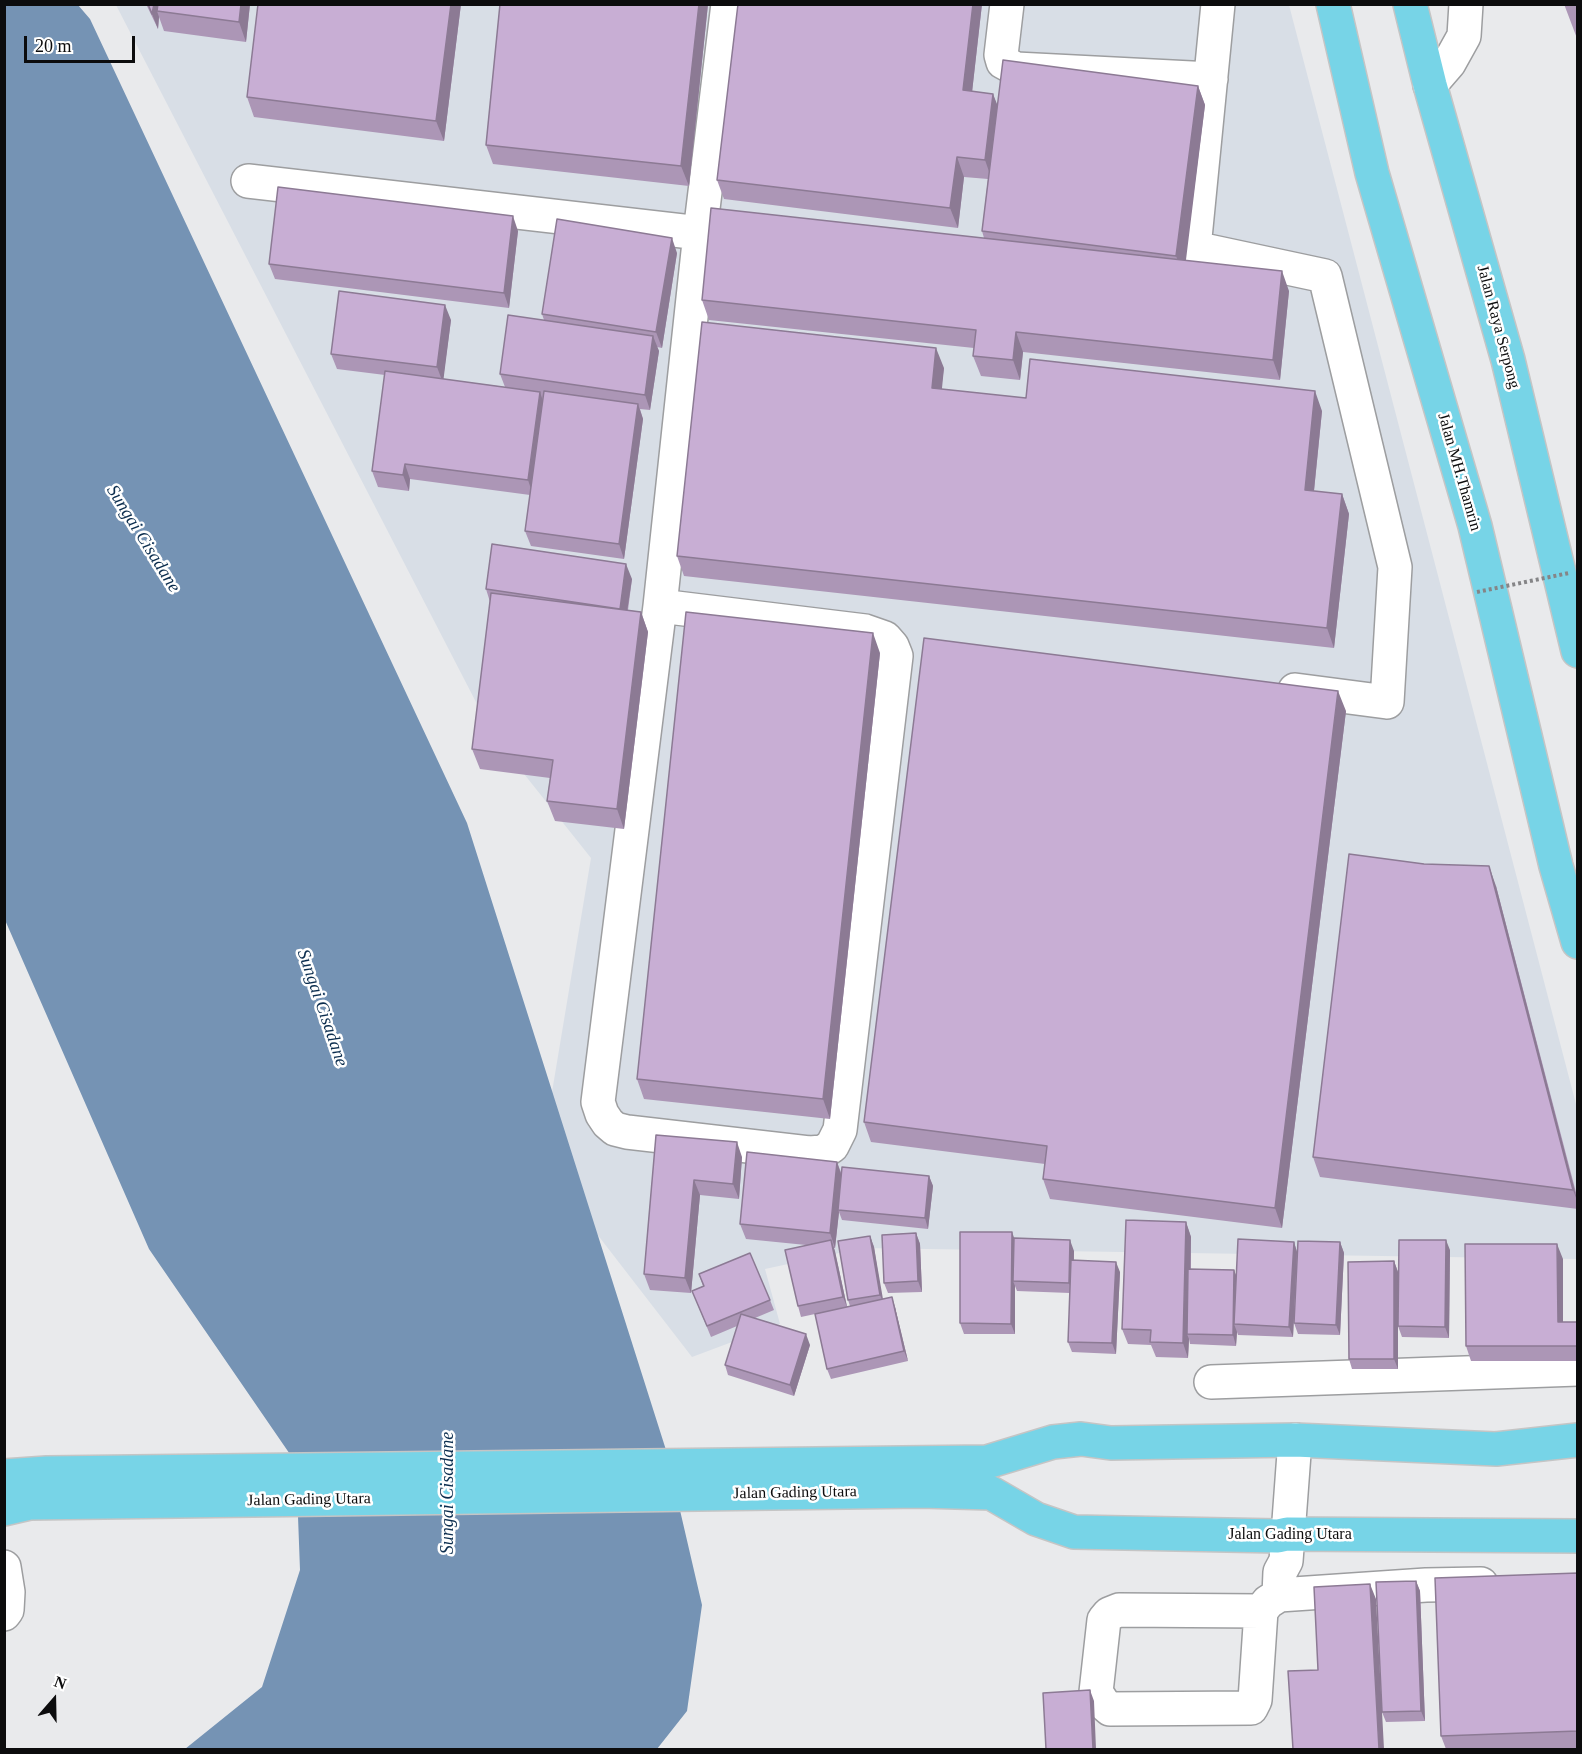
<!DOCTYPE html>
<style>
body{margin:0}
#map{position:relative;width:1582px;height:1754px;overflow:hidden;background:#e9eaec;font-family:"Times New Roman",serif}
canvas{display:block}
.frame{position:absolute;inset:0;border:6px solid #0c0c0d;pointer-events:none}
.north{position:absolute;left:24px;top:1670px;width:60px;height:60px;-webkit-text-stroke:4px #fff;paint-order:stroke;rotate:20deg;font-size:16px;font-weight:700;line-height:24px;text-align:center;color:#0c0c0d}
.north::after{content:'';display:block;margin:auto;width:21px;height:27px;background:#0c0c0d;clip-path:polygon(50% 0,100% 100%,50% 72%,0 100%)}
.scale{position:absolute;left:24px;top:36px;width:111px;height:27px;box-sizing:border-box;border:3px solid #0c0c0d;border-top:0;padding-left:8px;font-size:18px;line-height:21px;white-space:nowrap;color:#0c0c0d;-webkit-text-stroke:4px #fff;paint-order:stroke}
</style>
<div id="map">
<canvas width="1582" height="1754"></canvas>
<div class="frame"></div>
<div class="north">N</div>
<div class="scale">20 m</div>
</div>
<script>
const g = document.querySelector('canvas').getContext('2d');
g.lineJoin = 'round';
function fill(path, color) {
  g.fillStyle = color;
  g.fill(path, 'evenodd');
}
function shape(rows) {
  const path = new Path2D();
  for (const r of rows) {
    path.moveTo(r[0], r[1]);
    for (let i = 2; i < r.length; i += 2) path.lineTo(r[i], r[i + 1]);
  }
  return path;
}
function trace(path, color, width, dash) {
  g.strokeStyle = color;
  g.lineWidth = width;
  g.lineCap = dash ? 'butt' : 'round';
  g.setLineDash(dash || []);
  g.stroke(path);
}
function write(font, color, halo, rows, align = 'center') {
  g.font = font + ' "Times New Roman",serif';
  g.lineWidth = 5;
  g.setLineDash([]);
  g.textBaseline = 'middle';
  g.strokeStyle = halo;
  g.fillStyle = color;
  for (const [text, x, y, turn = 0] of rows) {
    g.save();
    g.translate(x, y);
    g.rotate((+turn || 0) * Math.PI / 180);
    g.textAlign = isNaN(turn) ? turn : align;
    if (halo) g.strokeText(text, 0, 0);
    g.fillText(text, 0, 0);
    g.restore();
  }
}
fill(shape([
 [116,5,1289,5,1577,1108,1577,1259,862,1248,765,1269,780,1324,692,1357,580,1212,548,1116,591,858,493,735]
]), '#d8dee6');
fill(shape([
 [4,5,78,5,90,19,467,823,666,1450,702,1605,687,1711,657,1749,185,1749,262,1687,300,1570,296,1463,149,1249,5,920]
]), '#7593b4');
const minor = shape([
 [1007,4,1001,55,1003,62,1016,69,1211,79],
 [1218,4,1194,248,1325,276,1395,567,1387,702,1295,690],
 [1430,85,1449,63,1464,36,1466,4],
 [248,181,700,233],
 [660,606,865,631,885,638,892,646,896,656,840,1130,832,1146,823,1152,809,1153,627,1132,615,1129,608,1123,602,1114,598,1102,660,606,700,233,728,4],
 [1211,1382,1578,1369],
 [4,1567,8,1592,7,1610,4,1614],
 [1279,1595,1426,1585,1481,1584],
 [1261,1611,1119,1610,1109,1614,1104,1620,1096,1692,1103,1703,1110,1709,1251,1708,1255,1700,1261,1611,1268,1602,1279,1595,1280,1572,1286,1561,1295,1440]
]);
const major = shape([
 [1333,4,1372,173,1475,526,1556,866,1578,942],
 [1410,4,1430,85,1508,360,1578,651],
 [4,1476,47,1473,987,1462,1053,1442,1081,1439,1111,1443,1295,1440,1496,1449,1578,1440],
 [4,1509,30,1503,921,1491,991,1493,1036,1519,1074,1532,1278,1536,1287,1534,1578,1536]
]);
trace(minor, '#9d9ea0', 36);
trace(major, '#c5c5c5', 36);
trace(minor, '#fff', 33);
trace(major, '#77d4e7', 33);
trace(shape([
 [1477,592,1569,573]
]), '#858587', 4, [3, 3]);
fill(shape([
 [146,4,250,4,246,42,164,31,159,17,158,29],
 [461,4,444,141,254,117,247,97],
 [500,4,708,4,689,186,493,164,486,145],
 [738,4,982,4,972,92,993,94,997,106,1198,86,1205,105,1185,260,1289,291,1280,380,1023,352,1020,380,981,376,973,356,974,348,709,320,702,300,984,238,982,231,988,179,964,177,958,228,724,199,717,180],
 [1564,4,1578,4,1578,41],
 [518,231,509,308,275,279,269,264],
 [677,253,662,348,657,347,659,351,650,410,640,409,643,419,624,559,531,546,525,531,530,495,410,479,409,491,378,487,372,471,385,375,337,369,331,354,451,320,443,379,505,387,500,374,544,320,542,314],
 [944,368,941,389,1026,398,1322,411,1314,491,1342,494,1349,514,1334,648,684,576,677,556],
 [632,579,628,610,641,612,648,632,624,829,555,821,547,801,550,778,480,769,472,749,490,602,486,589],
 [880,653,830,1119,644,1099,637,1079],
 [1346,711,1282,1228,1050,1199,1043,1179,1045,1164,871,1142,864,1122],
 [1496,886,1578,1200,1578,1209,1320,1177,1313,1157],
 [656,1135,742,1157,739,1199,700,1195,691,1293,650,1290,644,1274],
 [837,1162,842,1175,929,1176,933,1186,928,1229,842,1220,839,1212,835,1248,834,1248,847,1306,850,1306,848,1300,870,1236,874,1247,882,1299,895,1307,908,1361,831,1379,827,1369,815,1314,801,1317,798,1306,806,1245,746,1239,740,1224],
 [1186,1222,1191,1237,1191,1269,1234,1270,1236,1276,1294,1242,1297,1252,1340,1242,1344,1253,1340,1335,1298,1334,1294,1323,1297,1254,1293,1337,1238,1335,1237,1332,1236,1346,1190,1344,1189,1339,1188,1358,1156,1357,1151,1345,1128,1344,1122,1329],
 [916,1233,920,1244,922,1292,888,1293,884,1283],
 [1014,1239,1074,1251,1074,1260,1120,1272,1116,1354,1072,1352,1068,1342,1070,1293,1017,1291,1015,1286,1015,1334,964,1334,960,1323],
 [1450,1250,1449,1338,1402,1337,1398,1326],
 [1563,1259,1563,1322,1578,1322,1578,1361,1471,1361,1466,1346],
 [1394,1261,1398,1272,1398,1369,1352,1369,1349,1359],
 [699,1274,770,1300,774,1310,755,1318,810,1345,794,1396,728,1375,725,1365,737,1326,711,1337,692,1291,703,1286],
 [1578,1573,1578,1749,1446,1749,1441,1736],
 [1416,1581,1420,1591,1425,1721,1386,1722,1382,1712]
]), '#ac96b6');
fill(shape([
 [154,4,161,4,157,11,159,17,158,29,152,14],
 [241,4,250,4,246,42,239,22],
 [451,4,461,4,444,141,436,121],
 [699,4,708,4,689,186,681,166],
 [973,4,982,4,970,110,963,90],
 [1198,86,1205,105,1184,276,1176,256],
 [993,94,1001,114,992,180,985,160],
 [957,157,964,177,958,228,950,208],
 [513,216,518,231,509,308,504,293],
 [672,238,677,253,662,348,656,332],
 [1282,271,1289,291,1280,380,1273,360],
 [445,305,451,320,443,383,437,367],
 [1016,332,1023,352,1020,380,1013,360],
 [653,336,659,351,650,410,645,395],
 [936,348,944,368,940,408,932,388],
 [1315,391,1322,411,1312,510,1305,490],
 [540,392,545,407,533,495,528,480],
 [638,404,643,419,624,559,619,544],
 [405,464,410,479,409,491,403,475],
 [1342,494,1349,514,1334,648,1327,628],
 [626,564,632,579,625,625,620,609],
 [641,612,648,632,624,829,617,809],
 [873,633,880,653,830,1119,823,1099],
 [1338,691,1346,711,1282,1228,1275,1208],
 [1489,866,1496,886,1578,1203,1573,1190],
 [737,1142,742,1157,739,1199,733,1184],
 [837,1162,842,1177,838,1210,839,1212,835,1248,830,1233],
 [929,1176,933,1186,928,1229,925,1218],
 [694,1180,700,1195,691,1293,685,1278],
 [1186,1222,1191,1237,1189,1334,1187,1334,1189,1339,1188,1358,1183,1343],
 [1012,1232,1016,1243,1013,1281,1015,1286,1015,1334,1011,1324],
 [916,1233,920,1244,922,1292,918,1281],
 [870,1236,874,1247,884,1305,880,1295],
 [831,1240,835,1251,847,1307,843,1297],
 [1070,1240,1074,1251,1073,1293,1069,1283],
 [1446,1240,1450,1250,1449,1338,1445,1327],
 [1294,1242,1297,1252,1293,1337,1289,1327],
 [1340,1242,1344,1253,1340,1335,1336,1325],
 [1557,1244,1563,1259,1563,1337,1558,1322],
 [1394,1261,1398,1272,1398,1369,1394,1359],
 [1116,1262,1120,1272,1116,1354,1112,1343],
 [1234,1270,1238,1280,1234,1324,1237,1332,1236,1346,1233,1335],
 [892,1297,895,1307,908,1361,904,1351],
 [806,1334,810,1345,794,1396,790,1385],
 [1416,1581,1420,1591,1425,1721,1421,1711],
 [1370,1584,1376,1599,1384,1749,1379,1749],
 [1090,1690,1094,1701,1096,1749,1093,1749]
]), '#8c7a94');
const building = shape([
 [148,4,154,4,152,14,148,4],
 [158,4,241,4,239,22,157,11,158,4],
 [258,4,451,4,436,121,247,97,258,4],
 [500,4,699,4,681,166,486,145,500,4],
 [738,4,973,4,963,90,993,94,985,160,957,157,950,208,717,180,738,4],
 [1003,60,1198,86,1176,256,982,231,1003,60],
 [278,187,513,216,504,293,269,264,278,187],
 [711,208,1282,271,1273,360,1016,332,1013,360,973,356,976,330,702,300,711,208],
 [557,219,672,238,656,332,542,314,557,219],
 [339,291,445,305,437,367,331,354,339,291],
 [508,315,653,336,645,395,500,374,508,315],
 [702,322,936,348,932,388,1026,398,1030,359,1315,391,1305,490,1342,494,1327,628,677,556,702,322],
 [385,371,540,392,528,480,405,464,403,475,372,471,385,371],
 [544,391,638,404,619,544,525,531,544,391],
 [492,544,626,564,620,609,486,589,492,544],
 [491,593,641,612,617,809,547,801,553,760,472,749,491,593],
 [686,612,873,633,823,1099,637,1079,686,612],
 [924,638,1338,691,1275,1208,1043,1179,1047,1146,864,1122,924,638],
 [1349,854,1424,864,1489,866,1573,1190,1313,1157,1349,854],
 [656,1135,737,1142,733,1184,694,1180,685,1278,644,1274,656,1135],
 [747,1152,837,1162,830,1233,740,1224,747,1152],
 [842,1167,929,1176,925,1218,838,1210,842,1167],
 [1126,1220,1186,1222,1183,1343,1150,1342,1151,1330,1122,1329,1126,1220],
 [960,1232,1012,1232,1011,1324,960,1323,960,1232],
 [916,1233,918,1281,884,1283,882,1235,916,1233],
 [870,1236,880,1295,848,1300,838,1241,870,1236],
 [1014,1238,1070,1240,1069,1283,1013,1281,1014,1238],
 [1238,1239,1294,1242,1289,1327,1234,1324,1238,1239],
 [831,1240,843,1297,798,1306,785,1250,831,1240],
 [1399,1240,1446,1240,1445,1327,1398,1326,1399,1240],
 [1298,1241,1340,1242,1336,1325,1294,1323,1298,1241],
 [1465,1244,1557,1244,1558,1322,1578,1322,1578,1346,1466,1346,1465,1244],
 [750,1253,770,1300,707,1326,692,1291,704,1286,699,1274,750,1253],
 [1071,1260,1116,1262,1112,1343,1068,1342,1071,1260],
 [1394,1261,1394,1359,1349,1359,1348,1262,1394,1261],
 [1188,1269,1234,1270,1233,1335,1187,1334,1188,1269],
 [892,1297,904,1351,827,1369,815,1314,892,1297],
 [741,1314,806,1334,790,1385,725,1365,741,1314],
 [1578,1573,1578,1731,1441,1736,1435,1578,1578,1573],
 [1416,1581,1421,1711,1382,1712,1376,1582,1416,1581],
 [1370,1584,1379,1749,1293,1749,1288,1671,1318,1670,1314,1587,1370,1584],
 [1090,1690,1093,1749,1046,1749,1043,1693,1090,1690]
]);
fill(building, '#c8aed4');
trace(building, '#8c7a94', 1.5);
write('16px', '#0c0c0d', '#fff', [
 ["Jalan Raya Serpong",1498,327,75],
 ["Jalan MH.Thamrin",1459,472,74],
 ["Jalan Gading Utara",795,1493,-1],
 ["Jalan Gading Utara",309,1500,-1],
 ["Jalan Gading Utara",1290,1535]
]);
write('italic 18px', '#0b2d4e', '#fff', [
 ["Sungai Cisadane",143,539,58],
 ["Sungai Cisadane",322,1008,71],
 ["Sungai Cisadane",448,1493,-90]
]);
</script>
